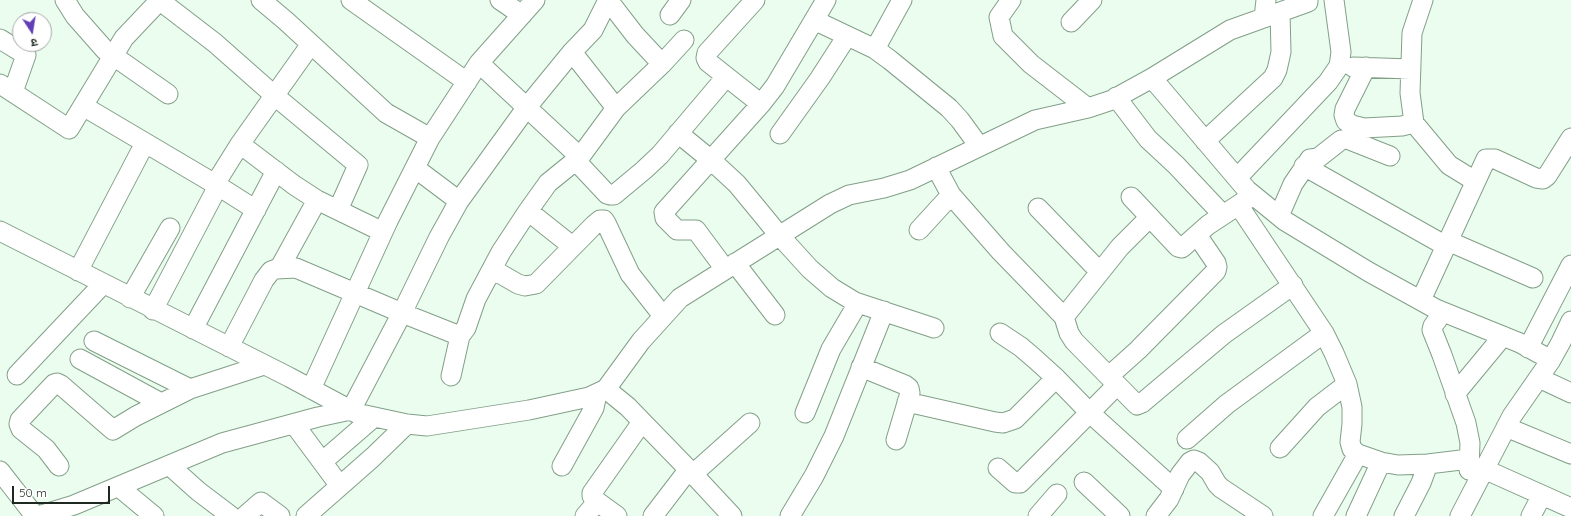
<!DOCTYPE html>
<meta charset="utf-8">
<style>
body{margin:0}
#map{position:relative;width:1571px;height:516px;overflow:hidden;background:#ebfdee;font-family:Quicksand,"Noto Sans Devanagari",sans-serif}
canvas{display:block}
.north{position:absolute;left:12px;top:12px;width:40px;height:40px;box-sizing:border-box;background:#fff;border:1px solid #a5a9a6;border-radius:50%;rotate:168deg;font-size:11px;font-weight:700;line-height:16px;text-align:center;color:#1d2920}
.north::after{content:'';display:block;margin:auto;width:14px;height:18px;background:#623eb6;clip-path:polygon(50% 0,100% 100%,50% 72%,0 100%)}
.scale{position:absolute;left:12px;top:486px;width:98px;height:18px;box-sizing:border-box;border:2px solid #1d2920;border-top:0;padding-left:5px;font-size:12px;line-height:14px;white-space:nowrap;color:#1d2920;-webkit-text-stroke:3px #fff;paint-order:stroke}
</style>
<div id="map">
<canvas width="1571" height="516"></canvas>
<div class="north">उ</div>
<div class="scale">50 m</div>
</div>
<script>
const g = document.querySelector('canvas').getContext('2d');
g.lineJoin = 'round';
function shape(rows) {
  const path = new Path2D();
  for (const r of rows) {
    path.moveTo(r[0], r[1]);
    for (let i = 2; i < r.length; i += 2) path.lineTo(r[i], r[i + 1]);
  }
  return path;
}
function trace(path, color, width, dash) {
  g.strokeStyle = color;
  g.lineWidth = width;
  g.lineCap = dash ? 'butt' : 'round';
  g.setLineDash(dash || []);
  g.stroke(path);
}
const minor = shape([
 [65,0,75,16,105,50,168,94],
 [159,0,215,43,275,96,358,165,338,210],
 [261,0,286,21,386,113,430,138,479,63],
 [351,0,467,82],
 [500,0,522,15],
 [535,0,479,63,580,157],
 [608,0,635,35,662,64],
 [755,0,707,53,706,58,708,62,761,104],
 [1011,0,999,17,1003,36,1031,64,1088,108],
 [1423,0,1412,33,1410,93,1414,123,1449,165,1475,181],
 [670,15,681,0],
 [1264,18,1266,0],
 [814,20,875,49,890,60,949,108,960,120,979,146],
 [1071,22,1092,0],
 [0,39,26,55,13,92],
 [875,49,902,0],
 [572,52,616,108],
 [1353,67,1411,69],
 [1366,67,1345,109,1344,115,1346,121,1352,125,1364,128,1402,126,1414,123],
 [1152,78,1247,190,1285,221,1369,272,1436,309,1520,343,1551,360],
 [0,84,69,129,124,38,160,0],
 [1116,97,1148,139,1176,165,1223,215],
 [83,106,215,184,240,144,311,44],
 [678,133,711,160,737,184,779,235,810,269,832,288,855,302,934,328],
 [780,134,820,78,847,36],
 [1205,141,1273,78,1277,70,1281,52,1280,12],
 [240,144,294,185,317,200,383,232],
 [576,161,607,194,610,195,614,195,644,170,660,155,726,77],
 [1304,166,1446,246],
 [936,167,951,195,1001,252,1064,317,1069,333,1074,341,1137,405,1142,403,1224,334,1293,285],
 [415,168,459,201],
 [1237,178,1328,82,1339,66,1341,52,1334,0],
 [215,184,256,210],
 [1131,197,1178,247,1182,248,1208,225,1249,198],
 [1239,206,1324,333,1334,353,1347,384,1352,407,1352,424,1350,442,1352,449,1358,454,1381,462,1398,465,1428,464,1469,459],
 [1038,208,1100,272],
 [528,211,572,246],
 [1279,216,1293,184,1310,159,1318,158,1341,140,1347,139,1390,156],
 [919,230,951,195],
 [0,231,289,377,356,413,407,424,427,426,529,410,589,397,606,389,641,341,680,298,830,204,849,195,884,188,910,180,1035,120,1088,108,1112,100,1152,78,1230,30,1308,2,1308,0],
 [1448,241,1533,278],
 [735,263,775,315],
 [279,269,317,200],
 [492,269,518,284,525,286,536,284,594,225,600,220,604,220,606,223,630,274,663,316],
 [725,269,696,230,677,230,665,218,664,212,761,104,775,86,826,0],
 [78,271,145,143],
 [130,298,170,228],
 [1421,300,1486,159,1495,159,1536,178,1543,179,1547,176,1571,138],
 [153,310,218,186],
 [1443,312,1433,326,1432,330,1442,355,1466,423,1470,443,1469,470],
 [1064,317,1120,247,1150,217],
 [193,329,276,171],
 [1000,333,1021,347,1035,359,1056,378,1090,413,1174,489],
 [94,341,190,389],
 [229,347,264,280,271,271,276,269,296,268,402,313,460,336],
 [1528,348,1571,265],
 [80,359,161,403],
 [861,367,905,385,909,388,910,393,896,440],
 [17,375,103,284],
 [451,376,460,336,466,328,476,299,501,252,528,211,548,183,580,157,616,108,662,64,684,40],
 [1109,376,1138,350,1216,271,1217,267,1216,263,1197,235],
 [1539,378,1571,393],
 [311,389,388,221,430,138],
 [606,389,628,407,693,474,732,516],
 [1455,394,1503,336],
 [907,402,995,422,1003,423,1015,419,1056,378],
 [805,413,831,349,858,303],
 [294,424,340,486],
 [1506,427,1571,454],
 [1187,439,1227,404,1324,333],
 [1280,448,1317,407,1347,384],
 [322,462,374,417],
 [169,465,198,491,231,516],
 [59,466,46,449,21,429,19,424,20,420,54,384,57,383,61,385,113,430,136,416,190,389,264,365],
 [562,466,594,408,597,394],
 [998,468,1015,483,1020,483,1117,385],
 [1484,469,1571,508],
 [0,471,35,516],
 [693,474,750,423],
 [1084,482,1120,516],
 [119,487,154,516],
 [38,516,74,505,222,443,318,417,351,410,402,313,439,237,459,201,527,107,572,52,593,30,608,0],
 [245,516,261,502,280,516],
 [306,516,373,457,407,424],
 [585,516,597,502],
 [617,516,595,500,592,496,592,493,642,422],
 [653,516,689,469],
 [790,516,814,476,834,436,884,311],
 [1038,516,1057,494],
 [1156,516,1169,499,1180,475,1190,462,1194,460,1199,462,1210,472,1217,484,1221,488,1263,516],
 [1323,516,1358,454],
 [1356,516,1381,462],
 [1404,516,1421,483,1428,464],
 [1460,516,1512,416,1551,360,1561,342,1571,321],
 [1531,516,1542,495]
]);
trace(minor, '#829f88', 21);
trace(minor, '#fff', 19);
</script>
